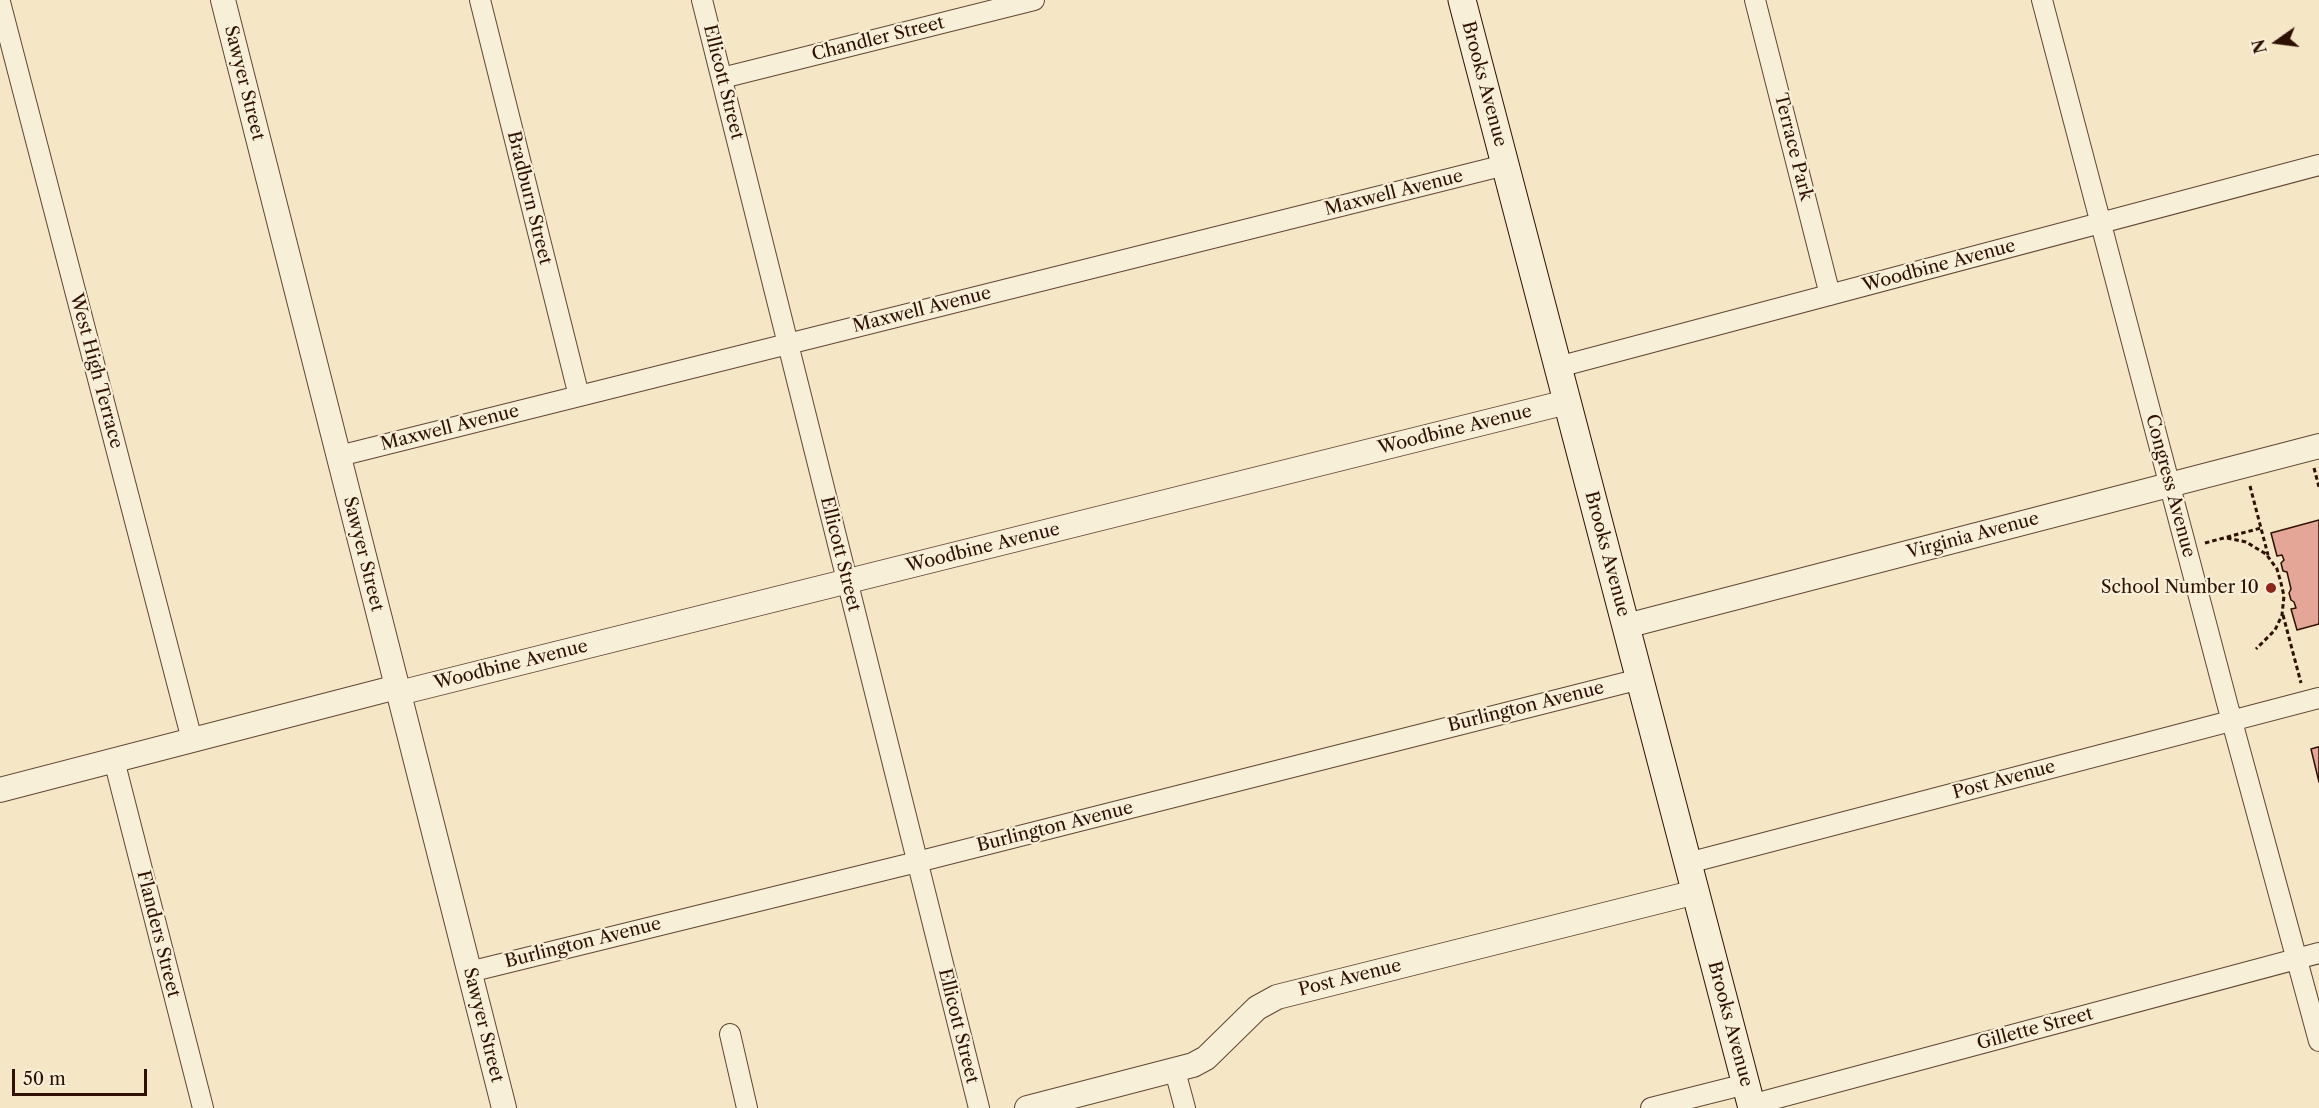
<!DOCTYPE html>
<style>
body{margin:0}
#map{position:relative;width:2319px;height:1108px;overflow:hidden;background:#f5e6c5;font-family:"Libre Caslon Text",serif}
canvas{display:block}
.north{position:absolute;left:2247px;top:12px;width:60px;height:60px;-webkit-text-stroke:4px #f8efd9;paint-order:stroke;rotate:256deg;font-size:16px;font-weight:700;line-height:24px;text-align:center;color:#2e1103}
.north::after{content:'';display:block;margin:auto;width:21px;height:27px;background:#2e1103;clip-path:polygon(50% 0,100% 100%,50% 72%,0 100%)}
.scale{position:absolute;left:12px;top:1069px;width:135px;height:27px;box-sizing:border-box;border:3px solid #2e1103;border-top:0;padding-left:8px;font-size:18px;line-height:21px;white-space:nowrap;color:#2e1103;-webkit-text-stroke:4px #f8efd9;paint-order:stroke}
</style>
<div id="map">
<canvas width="2319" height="1108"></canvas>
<div class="north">N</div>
<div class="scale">50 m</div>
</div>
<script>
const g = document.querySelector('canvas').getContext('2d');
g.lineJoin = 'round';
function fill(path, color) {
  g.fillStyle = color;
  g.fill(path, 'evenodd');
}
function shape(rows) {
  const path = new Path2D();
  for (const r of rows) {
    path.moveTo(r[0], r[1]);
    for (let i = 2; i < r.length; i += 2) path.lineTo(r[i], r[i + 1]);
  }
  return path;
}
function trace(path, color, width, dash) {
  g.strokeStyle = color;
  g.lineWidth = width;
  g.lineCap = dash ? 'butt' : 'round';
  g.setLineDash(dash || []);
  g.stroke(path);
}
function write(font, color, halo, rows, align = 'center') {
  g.font = font + ' "Libre Caslon Text",serif';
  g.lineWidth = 4.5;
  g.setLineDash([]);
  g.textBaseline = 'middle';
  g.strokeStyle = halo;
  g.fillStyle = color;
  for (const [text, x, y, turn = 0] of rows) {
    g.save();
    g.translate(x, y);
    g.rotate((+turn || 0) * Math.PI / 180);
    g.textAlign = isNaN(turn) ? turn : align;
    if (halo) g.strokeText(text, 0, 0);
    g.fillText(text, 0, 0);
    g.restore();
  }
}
const building = shape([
 [2319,520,2319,624,2297,630,2291,609,2296,608,2294,602,2291,600,2289,593,2291,589,2287,572,2283,571,2281,563,2284,560,2282,555,2277,556,2271,533,2319,520],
 [2318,747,2319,747,2319,782,2311,749,2318,747]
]);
fill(building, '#e4a697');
trace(building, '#2e1103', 1.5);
const minor = shape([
 [480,0,579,396],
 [702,0,979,1108],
 [1755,0,1830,295],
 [2042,0,2227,703,2319,1041],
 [0,2,192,740],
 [722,78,1034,0],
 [1558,367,2319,165],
 [339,456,1505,165],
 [114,760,203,1108],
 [1688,863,2319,698],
 [469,972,917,862,1640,679],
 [730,1034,747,1108],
 [1175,1071,1185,1108],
 [1751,1105,2319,953],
 [1651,1108,1746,1084]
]);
const tertiary = shape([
 [223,0,504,1108],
 [1626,626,2319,446],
 [399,693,1567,402],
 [0,790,397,687],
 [1027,1108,1193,1065,1206,1058,1257,1008,1277,997,1696,892]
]);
const secondary = shape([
 [1462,0,1752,1108]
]);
trace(minor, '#604634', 22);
trace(tertiary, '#604634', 26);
trace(secondary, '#2e1103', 29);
trace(shape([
 [2314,468,2319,487],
 [2250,486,2268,555],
 [2227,538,2246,542,2266,554,2277,569,2281,583,2284,596,2282,615,2275,630,2256,649],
 [2205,543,2261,528],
 [2283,615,2301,683]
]), '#2e1103', 3, [4.5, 3]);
trace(minor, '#f8efd9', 20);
trace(tertiary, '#f8efd9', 24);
trace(secondary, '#f8efd9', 27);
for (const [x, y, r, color] of [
 [2271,588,6,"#8f2418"]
]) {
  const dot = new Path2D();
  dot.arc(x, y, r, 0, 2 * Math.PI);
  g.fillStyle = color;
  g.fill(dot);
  trace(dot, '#f8efd9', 2);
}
write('18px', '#2e1103', '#f8efd9', [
 ["Chandler Street",878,39,-14],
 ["Ellicott Street",723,82,76],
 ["Sawyer Street",244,83,76],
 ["Brooks Avenue",1484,84,75],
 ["Terrace Park",1793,147,76],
 ["Maxwell Avenue",1394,193,-14],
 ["Bradburn Street",529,198,76],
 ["Woodbine Avenue",1939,266,-15],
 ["Maxwell Avenue",922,310,-14],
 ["West High Terrace",96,371,75],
 ["Maxwell Avenue",450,428,-14],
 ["Woodbine Avenue",1455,430,-14],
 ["Congress Avenue",2170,486,75],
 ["Virginia Avenue",1973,536,-15],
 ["Woodbine Avenue",983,548,-14],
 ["Sawyer Street",363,554,76],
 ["Ellicott Street",840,554,76],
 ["Brooks Avenue",1607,554,75],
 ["Woodbine Avenue",511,665,-14],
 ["Burlington Avenue",1526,707,-14],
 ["Post Avenue",2004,780,-15],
 ["Burlington Avenue",1055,827,-14],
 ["Flanders Street",158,934,76],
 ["Burlington Avenue",583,943,-14],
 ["Post Avenue",1350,978,-14],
 ["Brooks Avenue",1730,1024,75],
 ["Sawyer Street",483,1025,76],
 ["Ellicott Street",958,1026,76],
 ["Gillette Street",2035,1029,-15]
]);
write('18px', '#2e1103', '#f8efd9', [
 ["School Number 10",2259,588]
], 'right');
</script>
